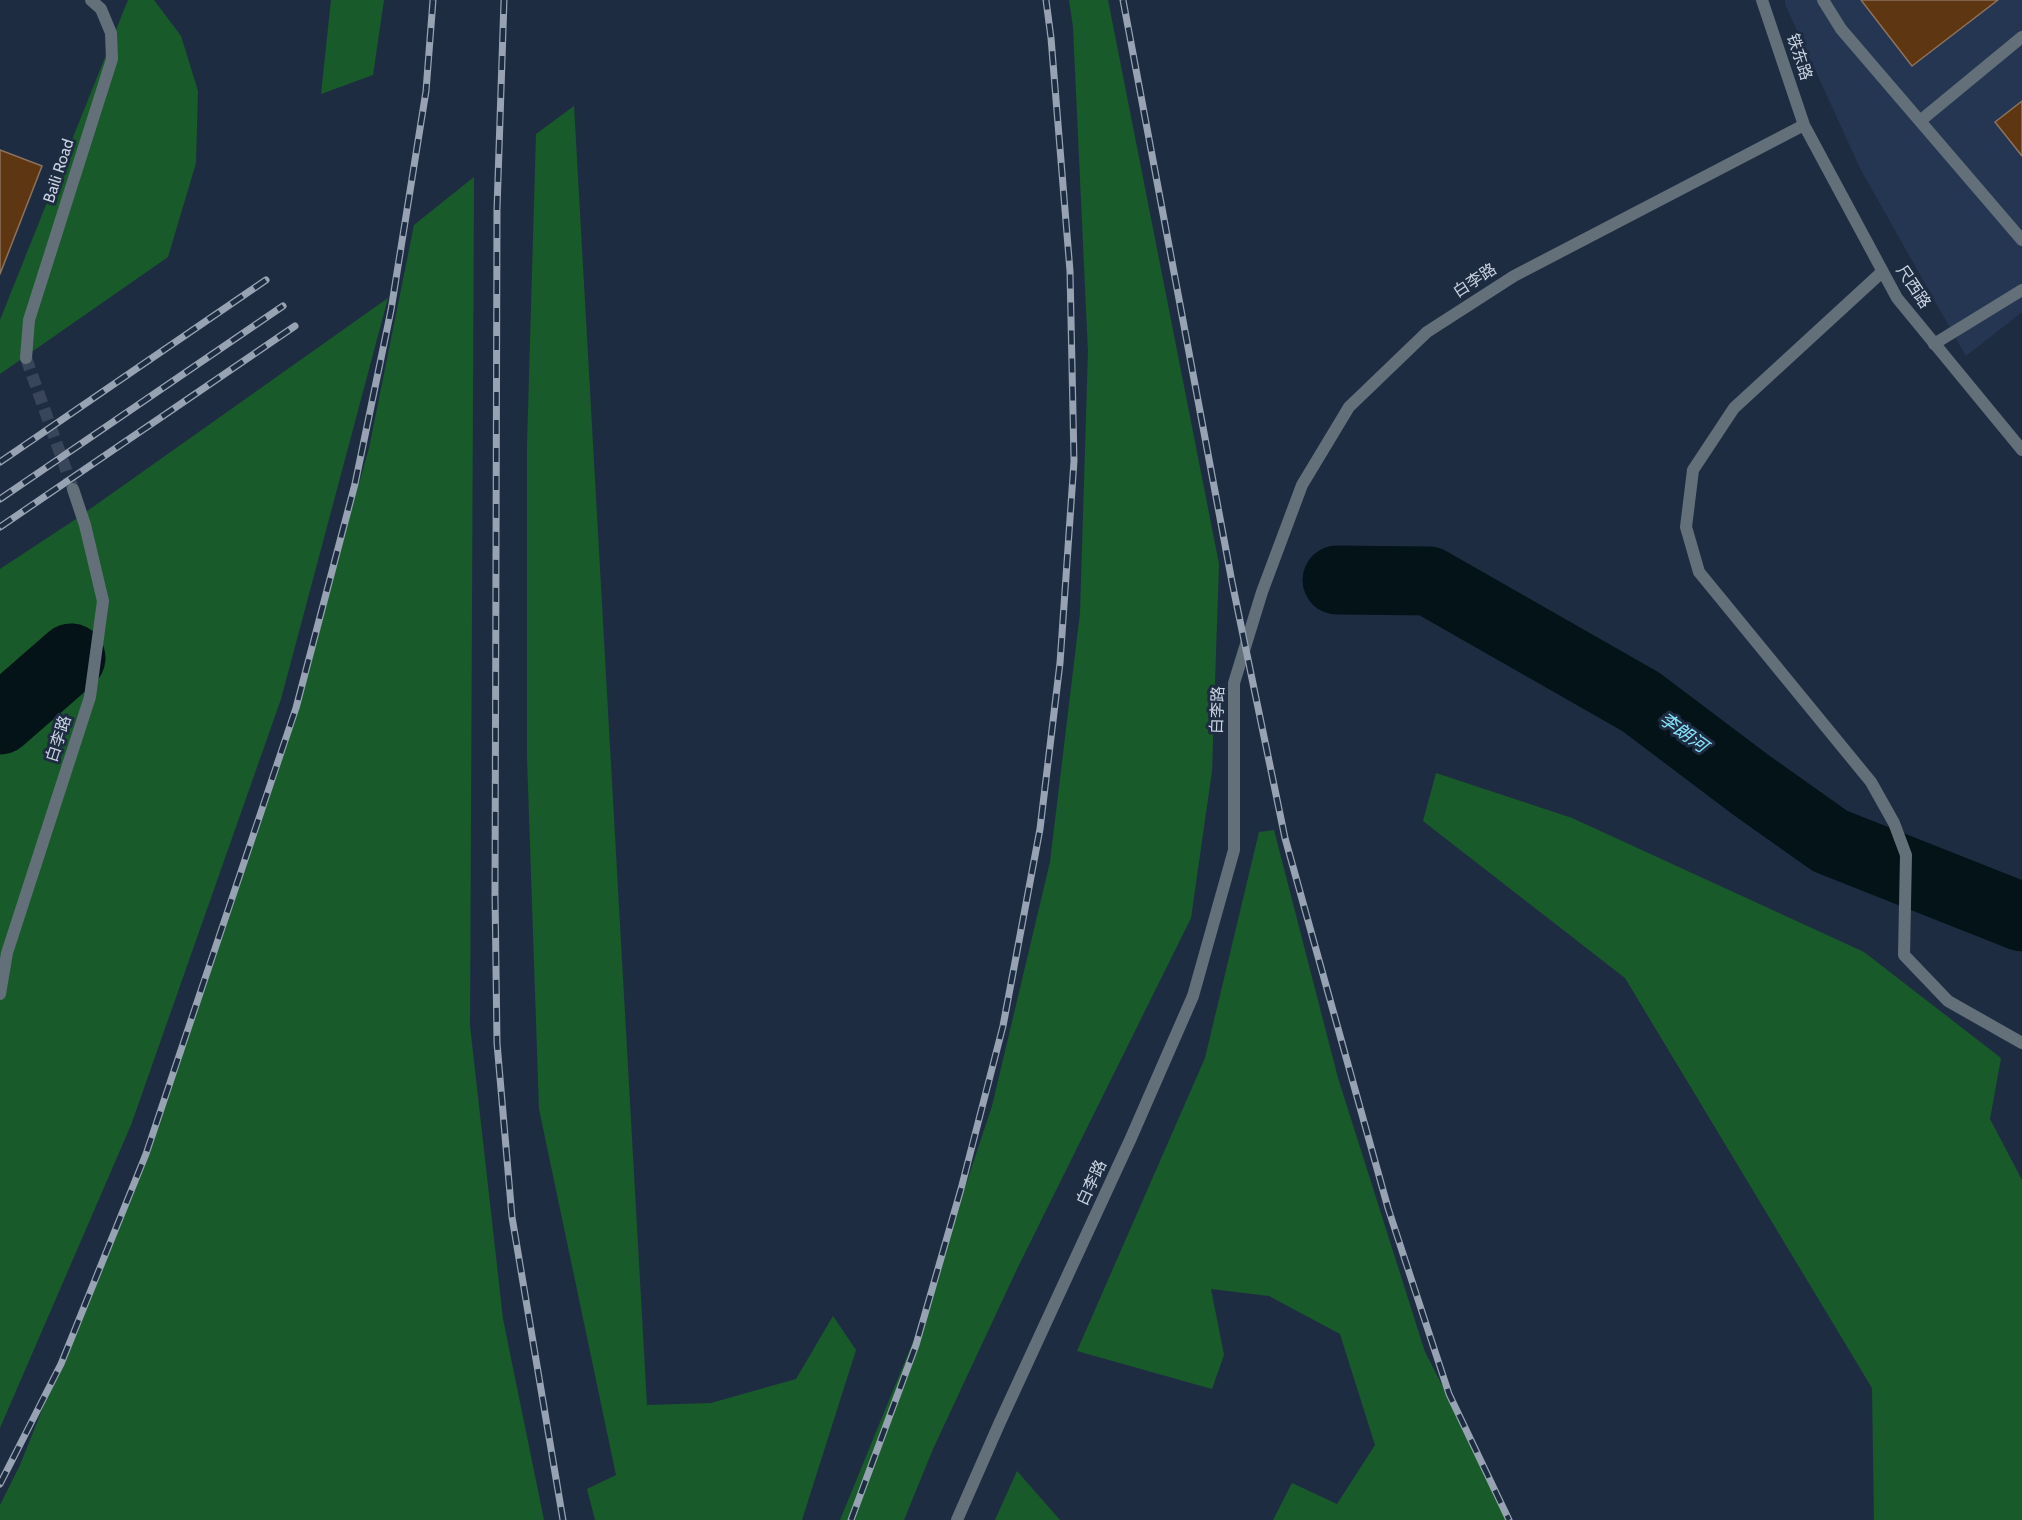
<!DOCTYPE html>
<meta charset="utf-8">
<style>
body{margin:0}
canvas{display:block;background:#1e2c42}
</style>
<canvas width="2022" height="1520"></canvas>
<script>
const g = document.querySelector('canvas').getContext('2d');
g.lineJoin = 'round';
function fill(path, color) {
  g.fillStyle = color;
  g.fill(path, 'evenodd');
}
function shape(rows) {
  const path = new Path2D();
  for (const r of rows) {
    path.moveTo(r[0], r[1]);
    for (let i = 2; i < r.length; i += 2) path.lineTo(r[i], r[i + 1]);
  }
  return path;
}
function trace(path, color, width, dash) {
  g.strokeStyle = color;
  g.lineWidth = width;
  g.lineCap = dash ? 'butt' : 'round';
  g.setLineDash(dash || []);
  g.stroke(path);
}
function write(font, color, halo, rows, align = 'center') {
  g.font = font + ' Cabin,"Noto Sans SC",sans-serif';
  g.lineWidth = 6;
  g.setLineDash([]);
  g.textBaseline = 'middle';
  g.strokeStyle = halo;
  g.fillStyle = color;
  for (const [text, x, y, turn = 0] of rows) {
    g.save();
    g.translate(x, y);
    g.rotate((+turn || 0) * Math.PI / 180);
    g.textAlign = isNaN(turn) ? turn : align;
    if (halo) g.strokeText(text, 0, 0);
    g.fillText(text, 0, 0);
    g.restore();
  }
}
fill(shape([
 [1785,0,2022,0,2022,312,1966,356,1861,170,1785,4]
]), '#253652');
fill(shape([
 [128,0,154,0,181,36,198,91,196,163,168,257,0,374,0,320],
 [331,0,384,0,373,75,321,94],
 [1069,0,1108,0,1219,564,1212,771,1191,918,1017,1269,933,1449,904,1520,840,1520,917,1332,992,1106,1050,862,1080,613,1088,352,1073,27],
 [574,106,647,1405,711,1403,796,1379,833,1316,856,1350,802,1520,595,1520,587,1489,616,1475,539,1109,527,757,527,446,536,134],
 [474,177,470,1026,503,1319,544,1520,0,1520,0,1505,20,1465,157,1123,302,686,369,448,414,225],
 [388,298,281,699,131,1125,0,1428,0,569,76,519],
 [1436,773,1572,818,1864,952,2001,1058,1990,1119,2022,1180,2022,1520,1874,1520,1872,1388,1625,978,1423,821],
 [1274,830,1338,1078,1425,1352,1511,1520,1273,1520,1292,1483,1337,1504,1375,1445,1340,1334,1269,1296,1211,1289,1224,1355,1212,1389,1077,1351,1205,1058,1259,832],
 [1017,1471,1060,1520,995,1520]
]), '#195a2a');
trace(shape([
 [1337,580,1429,581,1641,702,1751,785,1830,841,2022,917],
 [0,720,71,658]
]), '#031318', 69);
const building = shape([
 [1861,0,1998,0,1912,66,1861,0],
 [2022,101,2022,156,1995,122,2022,101],
 [0,150,42,166,0,274,0,150]
]);
fill(building, '#5e3611');
trace(building, '#8d725e', 1.5);
trace(shape([
 [26,358,73,489]
]), '#38455a', 12, [12, 6]);
trace(shape([
 [1823,0,1841,29,2022,240],
 [1920,121,2022,37],
 [1934,344,2022,290]
]), '#637079', 12);
trace(shape([
 [1762,0,1804,125,1897,298,2022,450],
 [1882,272,1734,408,1693,470,1686,527,1699,572,1871,782,1894,823,1906,855,1904,955,1948,1001,2022,1043],
 [26,358,29,320,112,59,111,33,101,9,91,0],
 [0,994,7,953,90,697,103,601,85,525,73,489],
 [957,1520,1000,1422,1131,1138,1193,996,1234,850,1234,683,1262,592,1302,485,1349,407,1427,332,1514,276,1804,125]
]), '#637079', 12);
const rail = shape([
 [504,0,497,209,495,894,497,1043,512,1217,563,1520],
 [1123,0,1232,582,1285,838,1388,1208,1449,1394,1509,1520],
 [0,462,266,280],
 [0,499,283,306],
 [0,527,295,326],
 [0,1484,61,1364,146,1154,296,708,355,484,391,310,426,91,433,0],
 [851,1520,916,1345,961,1189,1003,1026,1040,829,1060,663,1074,461,1070,271,1051,38,1046,0]
]);
trace(rail, '#97a2b2', 7);
trace(rail, '#1e2c42', 4.5, [14]);
write('16px', '#c9d2e0', '#1e2c42', [
 ["铁东路",1799,57,72],
 ["Baili Road",59,171,-72],
 ["白李路",1475,281,-33],
 ["尺西路",1913,287,56],
 ["白李路",1218,710,-88],
 ["白李路",59,739,-72],
 ["白李路",1092,1183,-65]
]);
write('italic 18px', '#86e2fa', '#1e2c42', [
 ["李朗河",1683,733,36]
]);
</script>
